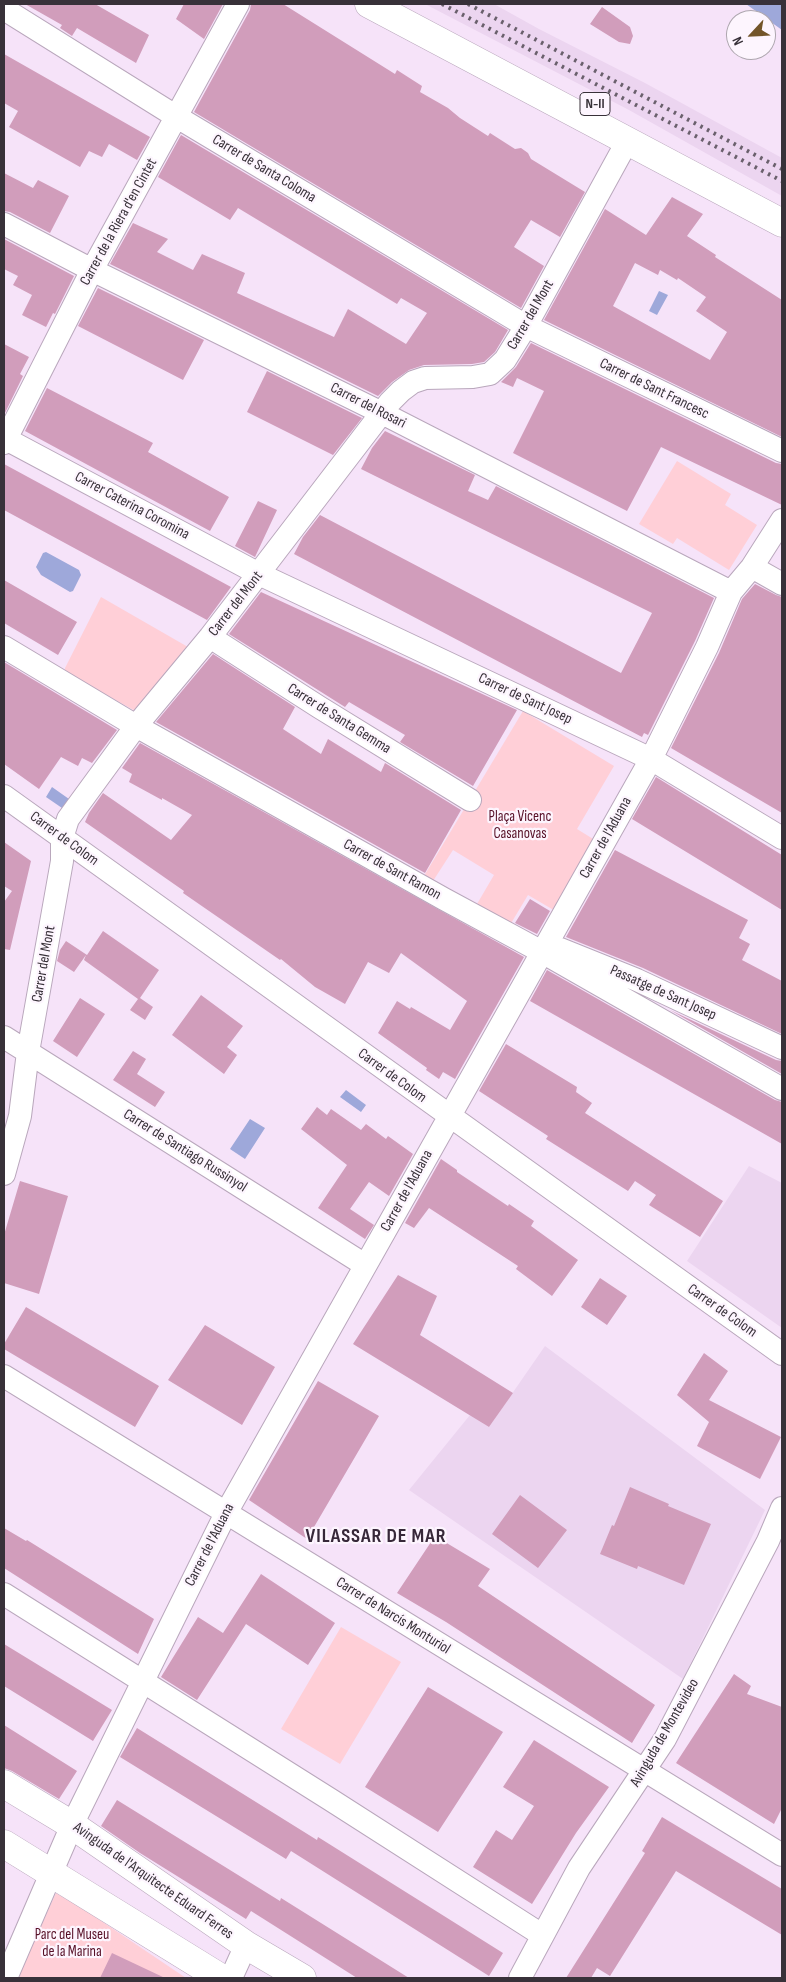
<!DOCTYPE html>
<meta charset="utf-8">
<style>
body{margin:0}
#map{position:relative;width:786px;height:1982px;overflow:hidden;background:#f6e3f9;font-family:"Sofia Sans Condensed",sans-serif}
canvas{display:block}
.frame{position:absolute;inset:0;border:5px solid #383139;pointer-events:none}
.north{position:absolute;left:726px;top:10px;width:50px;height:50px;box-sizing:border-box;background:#fdf5fe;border:1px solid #aea7af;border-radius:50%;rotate:245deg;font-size:14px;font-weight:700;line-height:20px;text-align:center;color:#383139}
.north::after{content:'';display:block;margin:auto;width:18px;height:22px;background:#73552a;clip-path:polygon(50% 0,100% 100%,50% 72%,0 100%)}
</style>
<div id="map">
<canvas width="786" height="1982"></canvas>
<div class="frame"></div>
<div class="north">N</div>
</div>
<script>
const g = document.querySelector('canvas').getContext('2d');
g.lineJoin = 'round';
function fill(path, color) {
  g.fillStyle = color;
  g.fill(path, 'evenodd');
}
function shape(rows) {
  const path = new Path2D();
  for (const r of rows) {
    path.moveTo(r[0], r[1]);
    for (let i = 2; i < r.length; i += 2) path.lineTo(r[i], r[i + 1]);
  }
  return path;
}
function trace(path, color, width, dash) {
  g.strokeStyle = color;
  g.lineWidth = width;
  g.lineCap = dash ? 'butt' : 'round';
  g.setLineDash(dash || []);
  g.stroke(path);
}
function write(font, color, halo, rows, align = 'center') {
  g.font = font + ' "Sofia Sans Condensed",sans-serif';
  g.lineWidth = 4.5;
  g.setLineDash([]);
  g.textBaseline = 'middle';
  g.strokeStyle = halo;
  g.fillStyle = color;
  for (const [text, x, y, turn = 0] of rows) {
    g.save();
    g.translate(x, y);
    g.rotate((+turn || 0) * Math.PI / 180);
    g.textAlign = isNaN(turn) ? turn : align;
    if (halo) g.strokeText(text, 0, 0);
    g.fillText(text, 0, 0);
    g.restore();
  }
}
fill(shape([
 [425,4,494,4,539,29,645,83,782,158,782,196,629,110],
 [749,1166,782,1183,782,1328,687,1261],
 [545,1346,765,1510,683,1679,409,1490,470,1415,489,1427]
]), '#ecd5f0');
fill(shape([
 [677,461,731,494,725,505,757,525,729,570,677,538,673,544,639,524],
 [101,597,188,647,139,713,65,672,65,668],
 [523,711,614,766,577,829,598,842,557,912,528,895,510,925,477,904,494,875,453,850,433,881,424,876],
 [341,1627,401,1662,340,1764,281,1729],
 [56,1893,85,1910,186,1978,17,1978]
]), '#ffcfd7');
fill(shape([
 [746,4,782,4,782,30],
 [659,291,668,295,657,315,649,311],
 [46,552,79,570,81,575,73,591,70,592,41,575,36,567,43,553],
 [52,787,69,799,62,808,46,797],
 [346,1090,366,1105,361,1112,340,1097],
 [250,1119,265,1128,245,1159,230,1149]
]), '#9ea8da');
fill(shape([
 [25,4,95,4,149,35,136,63,77,28,72,36,60,28,62,25],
 [184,4,223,4,204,39,176,19],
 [251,4,283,4,395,74,397,70,422,86,420,92,448,108,460,118,488,136,490,133,515,149,521,148,528,153,531,159,585,192,560,237,531,220,514,247,544,266,521,308,194,112,250,10],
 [602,7,630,27,633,36,630,44,619,42,590,24],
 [4,54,150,137,137,160,109,144,102,157,89,151,80,167,9,127,18,111,4,103],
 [181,135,508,330,495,352,484,362,472,364,424,365,409,370,392,382,378,396,110,264,133,223,168,239,157,252,193,270,202,254,245,273,237,293,334,337,348,309,406,344,427,313,401,298,397,304,238,208,230,220,158,177],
 [4,173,33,188,38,180,69,196,50,233,10,212,4,211],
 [672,197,703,214,687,236,716,255,715,257,782,300,782,437,544,320,605,209,646,235],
 [635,263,658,275,660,270,677,280,678,278,706,297,696,311,727,332,710,360,613,306],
 [4,239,74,276,55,314,53,313,46,327,22,315,32,295,13,285,18,276,4,269],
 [98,288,204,340,183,380,78,326],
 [531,343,776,463,782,464,782,505,661,447,627,511,513,453,544,391,517,378,513,387,501,382,516,367],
 [4,344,29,357,20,374,23,376,4,415],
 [267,371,362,418,333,455,247,412],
 [47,388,153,443,148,452,229,497,210,531,25,431],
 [385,431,475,475,468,491,488,500,496,486,714,598,695,641,648,735,644,733,642,737,294,554,303,537,320,515,621,673,652,613,361,469,372,448],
 [4,464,231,587,207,620,4,510],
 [258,501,277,510,255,557,235,546],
 [4,580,77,622,58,655,4,623],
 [755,584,776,595,782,597,782,813,671,748,719,653,742,599],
 [261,592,517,710,473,786,400,742,405,735,349,702,345,707,229,634],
 [213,654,295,707,283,729,321,754,328,739,381,772,385,763,461,810,425,873,156,722],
 [4,662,117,730,92,763,82,758,78,766,61,757,39,789,4,764],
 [140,743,524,957,455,1079,443,1072,439,1079,426,1070,427,1068,378,1033,397,1001,410,1009,411,1007,450,1030,467,1001,401,953,389,973,368,962,345,1004,315,987,281,959,280,960,183,893,184,891,85,822,89,813,103,793,171,840,192,815,162,798,162,800,129,782,132,774,122,768],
 [656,777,782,855,782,910,632,819],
 [4,842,31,861,10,950,4,949,4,902,12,891,4,886],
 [615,850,748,920,739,938,750,944,742,960,782,981,782,1034,643,968,566,937],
 [530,899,550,911,537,934,515,923],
 [103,931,159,970,140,998,153,1007,145,1020,130,1010,138,999,84,960,86,955,74,972,57,961,60,950,66,941,87,955],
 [547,970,775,1100,782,1102,782,1144,530,1001],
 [201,995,243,1026,227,1047,237,1055,224,1074,172,1035],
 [80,998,105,1014,77,1057,53,1041],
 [670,1010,776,1060,782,1061,782,1074],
 [506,1044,577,1087,576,1092,592,1103,585,1113,723,1201,700,1237,649,1205,656,1195,635,1181,628,1191,546,1139,548,1136,479,1091],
 [133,1051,146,1059,137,1074,165,1092,155,1107,113,1080],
 [317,1107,327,1115,331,1109,361,1130,366,1124,386,1139,388,1136,413,1154,389,1196,369,1182,350,1209,374,1225,365,1239,318,1208,347,1165,301,1129],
 [441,1159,457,1170,457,1172,508,1206,509,1204,534,1221,531,1226,578,1260,552,1296,516,1269,518,1266,429,1208,414,1228,405,1223],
 [20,1181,68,1196,39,1294,4,1283,4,1235],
 [398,1275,437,1296,420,1335,513,1393,489,1427,353,1344],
 [600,1278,627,1296,607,1325,581,1307],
 [26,1307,159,1386,135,1427,4,1349,4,1344],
 [205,1325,275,1367,242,1425,168,1380],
 [704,1353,728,1371,709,1400,781,1437,760,1479,697,1446,709,1422,677,1395],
 [318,1381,379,1416,307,1539,249,1500],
 [630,1487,669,1504,668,1506,711,1524,684,1585,638,1566,637,1569,600,1554,612,1525,614,1526],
 [520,1495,567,1530,538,1568,492,1534],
 [4,1528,26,1541,27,1540,154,1619,138,1654,4,1568],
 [435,1536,490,1569,478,1586,655,1705,632,1743,446,1622,397,1593],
 [261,1574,335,1623,308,1665,246,1624,197,1700,161,1677,198,1617,223,1633],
 [4,1644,112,1710,93,1741,4,1686],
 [734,1674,751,1686,747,1694,782,1707,782,1808,774,1824,676,1763],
 [428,1687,503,1732,438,1832,365,1787],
 [4,1725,77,1771,59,1799,12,1771,4,1768],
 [137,1728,317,1840,318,1837,503,1953,489,1976,291,1851,286,1859,120,1757],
 [534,1740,609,1787,576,1833,532,1904,473,1867,496,1830,512,1840,534,1806,503,1787],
 [117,1800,280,1901,281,1898,409,1978,357,1978,251,1911,246,1919,140,1853,101,1826],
 [662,1817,782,1889,782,1935,676,1871,610,1976,597,1968,591,1978,566,1978,645,1853,642,1851],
 [112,1953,165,1978,100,1978]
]), '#d19dbb');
const street = shape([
 [4,9,177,117,526,326,782,451],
 [4,224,92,270,382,413,731,592],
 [4,438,259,574,651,759,782,838],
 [4,443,92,270,238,4],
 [752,567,782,584],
 [210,637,319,707,470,800],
 [4,647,136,726,444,899,542,952,782,1089],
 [4,796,782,1354],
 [560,949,637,980,782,1048],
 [4,1037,365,1265],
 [4,1174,20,1116,28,1052,62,861,62,838,68,819,136,726,210,637,390,402,401,391,413,382,425,378,473,377,490,374,505,360,526,326,628,140],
 [4,1376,782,1855],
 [4,1594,331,1800,542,1935],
 [6,1978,72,1825,226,1513,651,759,707,647,731,592,752,567,782,520],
 [231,1978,246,1945],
 [520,1978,579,1868,665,1739,768,1541,782,1508]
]);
const secondary = shape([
 [4,1784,72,1825,246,1945,302,1978],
 [4,1844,221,1978]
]);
const primary = shape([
 [369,4,782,223]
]);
trace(street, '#b9a7bc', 24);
trace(secondary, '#b9a7bc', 29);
trace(primary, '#b9a7bc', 29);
trace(street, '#fff', 22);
trace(secondary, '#fff', 28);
trace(primary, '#fff', 28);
trace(shape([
 [442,4,782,181],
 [468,4,782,169]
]), '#6a606c', 4, [2.5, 5]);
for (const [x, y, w] of [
 [595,104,30]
]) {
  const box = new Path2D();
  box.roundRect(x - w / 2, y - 11.5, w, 23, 4);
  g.fillStyle = '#fdf5fe';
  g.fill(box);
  trace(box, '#383139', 1);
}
write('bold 14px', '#383139', null, [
 ["N-II",595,104]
]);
write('15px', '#383139', '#fdf5fe', [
 ["Carrer de Santa Coloma",264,169,31],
 ["Carrer de la Riera d'en Cintet",119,222,-61],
 ["Carrer del Mont",531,315,-60],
 ["Carrer de Sant Francesc",654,389,26],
 ["Carrer del Rosari",368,406,27],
 ["Carrer Caterina Coromina",132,506,28],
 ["Carrer del Mont",236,604,-52],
 ["Carrer de Sant Josep",525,699,25],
 ["Carrer de Santa Gemma",339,719,32],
 ["Carrer de l'Aduana",606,838,-61],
 ["Carrer de Colom",64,839,36],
 ["Carrer de Sant Ramon",392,870,29],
 ["Carrer del Mont",44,964,-80],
 ["Passatge de Sant Josep",663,993,24],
 ["Carrer de Colom",392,1076,36],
 ["Carrer de Santiago Russinyol",185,1151,32],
 ["Carrer de l'Aduana",407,1191,-61],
 ["Carrer de Colom",722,1311,35],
 ["Carrer de l'Aduana",210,1545,-63],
 ["Carrer de Narcís Monturiol",393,1616,32],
 ["Avinguda de Montevideo",665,1733,-60],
 ["Avinguda de l'Arquitecte Eduard Ferres",153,1881,35]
]);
write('15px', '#571027', '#fdf5fe', [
 ["Plaça Vicenc",520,817],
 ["Casanovas",520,834],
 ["Parc del Museu",72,1935],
 ["de la Marina",72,1952]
]);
g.letterSpacing = '1px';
write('bold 20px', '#372839', '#fdf5fe', [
 ["VILASSAR DE MAR",376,1537]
]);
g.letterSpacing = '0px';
</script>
